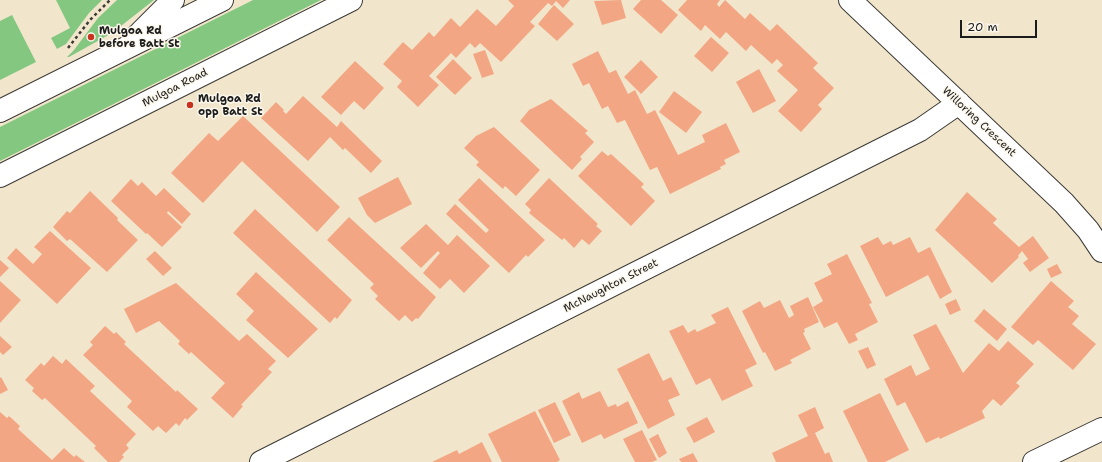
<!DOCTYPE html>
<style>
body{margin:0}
#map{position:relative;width:1102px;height:462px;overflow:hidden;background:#f1e6cb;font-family:"Shantell Sans",sans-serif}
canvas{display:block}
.scale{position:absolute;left:960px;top:20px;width:77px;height:18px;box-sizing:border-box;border:2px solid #1c1c1c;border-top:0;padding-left:5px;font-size:12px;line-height:14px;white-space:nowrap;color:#1c1c1c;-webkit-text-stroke:3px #fbf7ec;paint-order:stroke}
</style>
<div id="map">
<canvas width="1102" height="462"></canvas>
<div class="scale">20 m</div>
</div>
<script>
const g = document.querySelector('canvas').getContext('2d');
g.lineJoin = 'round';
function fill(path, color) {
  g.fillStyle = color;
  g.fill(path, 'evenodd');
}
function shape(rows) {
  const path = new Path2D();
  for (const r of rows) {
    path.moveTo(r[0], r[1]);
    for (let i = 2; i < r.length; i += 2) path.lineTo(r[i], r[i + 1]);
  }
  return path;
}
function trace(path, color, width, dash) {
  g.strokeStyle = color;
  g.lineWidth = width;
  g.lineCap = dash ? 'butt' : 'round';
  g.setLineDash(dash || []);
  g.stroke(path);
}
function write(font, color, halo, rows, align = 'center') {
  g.font = font + ' "Shantell Sans",sans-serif';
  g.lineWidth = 3;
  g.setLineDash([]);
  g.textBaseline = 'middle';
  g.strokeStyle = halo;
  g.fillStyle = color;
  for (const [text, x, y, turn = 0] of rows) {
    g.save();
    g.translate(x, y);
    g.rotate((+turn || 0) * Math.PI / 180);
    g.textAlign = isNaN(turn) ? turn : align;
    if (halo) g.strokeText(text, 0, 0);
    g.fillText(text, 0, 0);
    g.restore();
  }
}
fill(shape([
 [56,0,102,0,89,13,66,44,57,49,51,38,70,28],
 [117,0,154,0,112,33,69,57,67,57,74,50,98,18],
 [253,0,321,0,0,161,0,127],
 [12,15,36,62,0,80,0,21]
]), '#84c781');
fill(shape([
 [508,0,570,0,563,8,556,1,552,6,548,3,530,22,535,26,501,62,480,43,475,48,470,43,456,58,451,53,429,76,439,85,418,107,397,87,402,81,383,64,403,42,412,50,429,32,434,37,451,18,460,27,477,9,496,26,514,6],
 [621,0,626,18,602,25,594,1],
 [641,0,661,0,678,15,661,34,633,9],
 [687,0,720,0,717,4,719,7,725,0,745,19,750,13,770,31,777,24,818,63,813,68,834,88,818,105,822,109,801,132,778,111,798,90,777,71,783,65,777,59,772,64,751,45,746,51,726,32,720,39,705,25,701,31,678,10],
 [554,5,574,24,557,41,538,24],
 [711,37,729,53,712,72,694,56],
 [485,50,494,74,482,78,473,54],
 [598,51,609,73,616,70,628,94,635,90,647,114,655,110,678,155,705,142,702,135,726,123,740,152,724,160,726,164,720,167,721,169,670,194,657,167,650,170,625,120,617,123,608,106,602,109,589,83,583,86,572,64],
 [453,59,472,78,455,95,436,77],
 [641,60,658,77,641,94,624,77],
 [355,61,384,88,364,110,354,101,341,115,321,97],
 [759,69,776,101,753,113,736,82],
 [674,91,702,112,686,133,659,112],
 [303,96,337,127,341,121,382,161,371,173,345,148,343,150,330,137,308,161,261,118,276,102,284,110,283,111,286,114],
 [551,99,588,131,585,133,594,142,580,157,582,159,572,170,520,121,529,110],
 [243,116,340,207,317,232,242,161,203,203,171,173,209,133,218,141],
 [494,127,540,170,516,196,505,186,503,189,476,165,479,162,464,148,476,136],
 [602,151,608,156,611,154,644,184,641,187,655,201,631,226,578,176],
 [398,177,412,204,375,223,367,215,358,198],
 [479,178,545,240,528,257,526,255,509,273,446,214,455,204,486,233,489,230,458,200],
 [549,178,598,224,596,226,602,231,589,245,582,239,574,248,564,238,562,240,529,213,531,210,525,204],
 [131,179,138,186,142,182,156,196,164,188,191,214,182,224,168,211,167,213,182,227,162,247,147,233,146,234,111,201],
 [90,191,118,218,117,220,138,240,107,272,70,239,67,241,53,227,67,211,70,213],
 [967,192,997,219,993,223,1019,247,1033,236,1049,258,1030,272,1023,263,1028,259,1022,251,1018,256,1019,257,992,283,935,230],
 [255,209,352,300,337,319,335,317,330,323,233,233],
 [349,217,436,297,418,319,416,318,412,322,405,315,399,321,375,299,378,296,370,288,374,284,327,240],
 [426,224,448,245,457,235,490,266,464,293,450,279,440,289,423,273,440,253,438,251,421,268,400,248],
 [50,231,91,268,57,304,7,258,16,248,33,264,42,254,34,247],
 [878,237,883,245,891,241,893,245,910,237,918,253,930,247,952,292,940,299,928,275,886,297,860,246],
 [155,251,172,268,163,276,146,259],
 [847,254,872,303,869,304,878,322,855,334,858,340,849,344,837,322,824,328,813,307,823,301,814,283,832,274,827,264],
 [0,260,9,268,0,277],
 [1057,264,1062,273,1051,278,1047,269],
 [256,272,318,329,288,358,246,320,254,311,236,294],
 [0,281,21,300,0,323],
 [1051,281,1074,301,1068,307,1079,316,1072,324,1096,344,1073,370,1038,340,1033,345,1011,327],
 [176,283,239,341,247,334,276,361,268,369,272,372,241,405,243,406,233,418,211,398,225,383,191,352,189,354,178,344,180,341,159,321,136,333,124,309],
 [808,297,819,322,804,329,805,332,803,333,811,349,790,360,792,363,775,371,765,352,763,353,742,311,760,301,764,308,780,300,789,318,794,315,790,306],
 [956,299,961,310,950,315,945,304],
 [728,307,757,364,745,370,753,386,722,401,710,378,696,385,669,331,683,325,688,333,695,329,697,332,716,323,711,315],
 [984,309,1007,329,997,341,974,321],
 [936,324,963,373,989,343,999,351,1008,341,1034,364,1016,383,1020,386,1001,406,993,399,982,411,985,418,940,439,939,437,926,443,905,402,897,406,884,379,911,365,916,376,930,369,913,335],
 [105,326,114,334,116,332,126,342,124,344,176,392,177,390,198,409,187,420,185,418,179,426,176,423,166,433,158,426,153,431,127,407,132,401,83,355,93,345,90,342],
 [0,336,12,347,3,355,0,352],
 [868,347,876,365,867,369,858,351],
 [649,353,663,381,671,377,680,395,668,400,675,415,648,429,617,369],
 [53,356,62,364,66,359,95,386,90,391,136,434,126,445,129,448,122,455,124,457,119,462,108,462,94,448,96,446,45,398,42,400,32,391,34,388,25,380,41,363,44,366],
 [1,377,8,390,0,394,0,378],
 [600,391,608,407,616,404,617,407,628,401,638,423,604,439,601,434,582,443,562,401,579,392,582,399],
 [880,393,909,450,885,462,868,462,843,411],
 [555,402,571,435,554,443,538,410],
 [815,407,824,428,815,433,825,454,829,452,833,462,776,462,772,453,808,436,798,415],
 [535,411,560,460,557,462,502,462,488,434],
 [0,412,7,418,9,416,20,426,18,429,52,460,64,448,74,457,76,455,85,462,0,462],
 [707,417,715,432,694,443,686,428],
 [642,430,657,460,652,462,635,462,623,439],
 [658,434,667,453,659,458,649,439],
 [482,442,492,462,432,462,457,450,459,454],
 [693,453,698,462,681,462,679,459]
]), '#f3a684');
const street = shape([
 [850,0,1064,203,1088,230,1102,251],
 [261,462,920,130,959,103],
 [1034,462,1102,429]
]);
const primary = shape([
 [137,36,173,0],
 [0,111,222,0],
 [0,176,351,0]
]);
trace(street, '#3c3a36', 24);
trace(primary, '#3c3a36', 24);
trace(shape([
 [68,48,90,20,110,0]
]), '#3c3a36', 2.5, [3, 3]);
trace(street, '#fff', 22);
trace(primary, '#fff', 22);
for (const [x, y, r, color] of [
 [91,37,4,"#c8321e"],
 [190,105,4,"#c8321e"]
]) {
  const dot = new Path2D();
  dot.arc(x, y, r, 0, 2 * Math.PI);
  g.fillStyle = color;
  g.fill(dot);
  trace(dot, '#fbf7ec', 1.5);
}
write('bold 11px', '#1c1c1c', '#fbf7ec', [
 ["Mulgoa Rd",99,31],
 ["before Batt St",99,44],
 ["Mulgoa Rd",198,99],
 ["opp Batt St",198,112]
], 'left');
write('11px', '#1c1c1c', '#fbf7ec', [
 ["Mulgoa Road",175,88,-27],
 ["Willoring Crescent",979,122,43],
 ["McNaughton Street",611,286,-27]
]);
</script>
